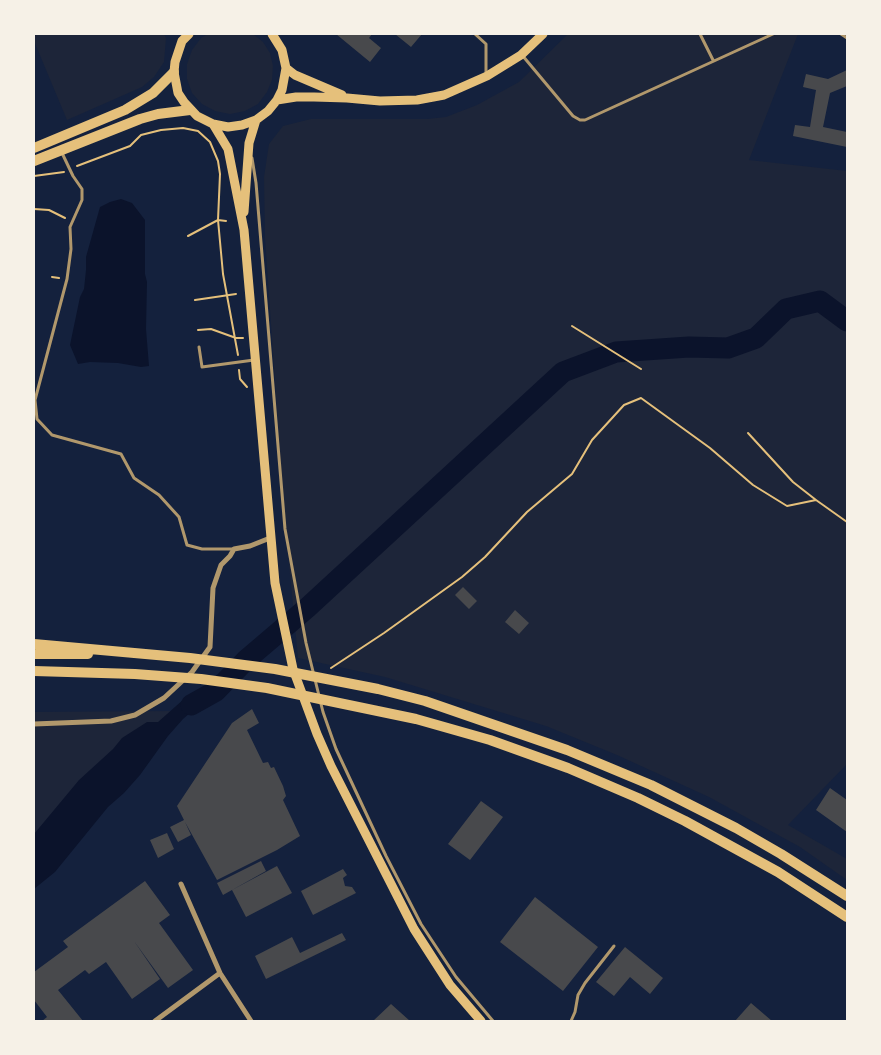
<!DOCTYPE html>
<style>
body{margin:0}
#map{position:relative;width:881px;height:1055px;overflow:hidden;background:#14213d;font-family:"Open Sans",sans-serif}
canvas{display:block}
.frame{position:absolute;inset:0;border:35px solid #f6f1e7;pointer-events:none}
</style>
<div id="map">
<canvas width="881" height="1055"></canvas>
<div class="frame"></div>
</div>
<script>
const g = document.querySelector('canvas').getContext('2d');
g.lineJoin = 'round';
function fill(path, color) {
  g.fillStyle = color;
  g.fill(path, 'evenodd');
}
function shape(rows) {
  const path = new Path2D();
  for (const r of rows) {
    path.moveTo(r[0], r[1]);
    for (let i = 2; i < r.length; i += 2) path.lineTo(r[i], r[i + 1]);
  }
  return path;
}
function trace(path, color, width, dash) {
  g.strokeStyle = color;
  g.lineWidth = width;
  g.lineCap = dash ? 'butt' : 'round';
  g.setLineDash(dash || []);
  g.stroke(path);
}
fill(shape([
 [34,34,164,34,166,38,164,62,154,77,142,87,67,120,34,41],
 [208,34,253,34,263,42,270,53,273,66,272,80,267,92,258,104,245,111,230,114,215,111,202,104,192,93,187,79,187,64,192,50,201,38],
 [568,34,798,34,749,160,847,171,847,764,788,825,847,859,847,880,800,847,709,797,617,755,546,726,385,677,298,658,284,511,265,238,264,177,269,144,283,126,311,119,427,119,446,117,477,105,519,82],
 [175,711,34,840,34,712]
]), '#1d2539');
fill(shape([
 [121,199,132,203,145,220,145,274,147,282,146,329,149,366,141,367,118,363,90,362,78,364,70,345,80,297,84,289,86,270,86,257,100,207,110,202],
 [216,691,183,719,168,736,140,775,124,793,108,807,55,872,34,889,34,834,79,780,113,749,122,738,147,722,158,722,184,699,202,693]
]), '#0b132b');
trace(shape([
 [191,705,216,691,246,660,307,608,563,372,616,352,689,347,728,348,756,338,786,309,820,301,847,321]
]), '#0b132b', 21);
fill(shape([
 [336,34,372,34,369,38,381,48,370,62],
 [395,34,422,34,411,47],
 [847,70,847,86,830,93,823,127,847,132,847,147,793,136,795,125,810,127,816,90,803,87,806,74,828,79],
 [463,587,477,601,469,609,455,595],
 [515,610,529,623,519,634,505,622],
 [252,709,259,723,247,730,263,763,268,762,271,768,274,767,283,786,286,796,283,800,300,836,277,850,217,880,185,822,191,835,178,842,170,827,184,820,177,806,232,723],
 [830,788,847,800,847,832,816,810],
 [481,801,503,817,470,860,448,844],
 [167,833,174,849,158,858,150,840],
 [261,861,266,871,223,895,217,883],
 [277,866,292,893,246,917,232,890],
 [343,869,347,875,343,878,345,886,352,887,356,893,313,915,301,891],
 [145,881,170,915,159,923,193,970,168,988,134,941,160,979,132,999,106,962,89,974,85,970,58,990,83,1021,42,1021,47,1017,34,1000,34,972,68,947,63,941],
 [535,897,598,947,563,991,500,942],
 [342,933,346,940,266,979,255,956,292,937,300,953],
 [625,947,663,978,650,994,630,977,614,996,596,982],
 [751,1003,772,1021,735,1021],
 [391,1004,410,1021,373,1021]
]), '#48494c');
trace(shape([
 [77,166,130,146,141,135,161,130,183,128,198,131,210,142,218,161,220,174,218,220,223,274,238,355],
 [34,176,64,172],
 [34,209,49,210,65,218],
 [188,236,218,220,226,221],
 [52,277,59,278],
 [195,300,236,294],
 [572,326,641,369],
 [198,330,211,329,236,338,243,338],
 [239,370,240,379,247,387],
 [748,433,793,482,816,500,847,522],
 [331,668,384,633,462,577,485,557,527,512,572,474,592,440,624,405,641,398,710,448,753,485,787,506,816,500]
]), '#e5c07b', 2);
trace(shape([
 [475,34,486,44,486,73],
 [700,34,713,60],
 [841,34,847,38],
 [522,55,573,116,580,120,585,120,773,34],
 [62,153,73,176,82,189,82,200,70,227,71,249,67,279,35,400,37,419,52,435,121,454,134,478,159,495,179,517,187,545,202,549,233,549],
 [252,158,256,183,285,529,306,643,323,712,336,749,386,856,421,924,456,977,493,1021],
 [199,347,202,367,254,360],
 [571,1021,575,1012,578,995,585,983,614,946]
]), '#b1986c', 3);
trace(shape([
 [34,724,111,721,135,715,164,698,192,672,210,647,213,588,221,565,230,556,234,549,250,546,270,538],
 [181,884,220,973,251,1021],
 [155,1021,220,973]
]), '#b1986c', 5);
trace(shape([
 [189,34,182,41,175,62,174,72,178,93,184,102,197,116,213,124,228,127,242,125,256,120,268,111,277,100,282,90,286,68,282,50,272,34],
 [286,68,295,75,342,95],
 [277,100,296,97,314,97,347,98,380,101,417,100,444,95,487,76,521,55,543,34],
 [213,124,228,149,244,230,275,583,293,669,317,734,331,766,414,929,450,985,481,1021],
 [244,212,249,143,256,120]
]), '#e5c07b', 9);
trace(shape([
 [34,148,125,110,153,93,174,72],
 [34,161,140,119,158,114,190,110],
 [34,644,190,658,275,669,378,689,425,701,567,750,651,785,736,828,781,854,847,896],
 [34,654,88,654],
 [34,671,135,674,201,679,267,688,416,719,490,740,568,768,638,798,685,821,778,872,847,917]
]), '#e5c07b', 10);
</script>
